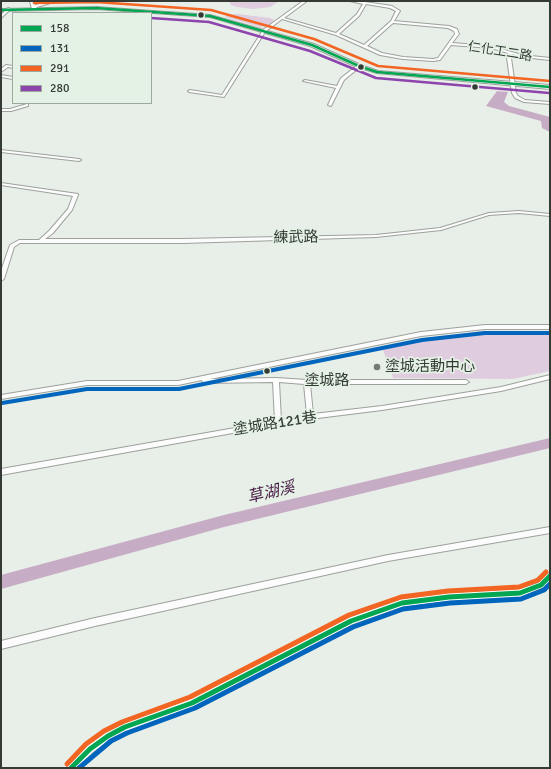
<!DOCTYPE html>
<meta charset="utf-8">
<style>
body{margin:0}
#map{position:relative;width:551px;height:769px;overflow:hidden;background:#e8eee8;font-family:Signika,sans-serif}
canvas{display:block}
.frame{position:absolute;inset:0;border:2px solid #353a35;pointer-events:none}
.legend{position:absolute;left:12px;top:12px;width:140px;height:92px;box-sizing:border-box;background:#e4f2e5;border:1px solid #9ea89f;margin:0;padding:5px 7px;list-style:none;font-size:12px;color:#353a35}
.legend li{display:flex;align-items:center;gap:8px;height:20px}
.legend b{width:20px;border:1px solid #9ea89f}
</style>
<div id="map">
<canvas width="551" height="769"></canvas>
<div class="frame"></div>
<ul class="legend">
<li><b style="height:5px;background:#00a651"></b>158</li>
<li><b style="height:5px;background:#0065bd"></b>131</li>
<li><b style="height:5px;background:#f26522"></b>291</li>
<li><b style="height:5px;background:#8e44ad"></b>280</li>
</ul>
</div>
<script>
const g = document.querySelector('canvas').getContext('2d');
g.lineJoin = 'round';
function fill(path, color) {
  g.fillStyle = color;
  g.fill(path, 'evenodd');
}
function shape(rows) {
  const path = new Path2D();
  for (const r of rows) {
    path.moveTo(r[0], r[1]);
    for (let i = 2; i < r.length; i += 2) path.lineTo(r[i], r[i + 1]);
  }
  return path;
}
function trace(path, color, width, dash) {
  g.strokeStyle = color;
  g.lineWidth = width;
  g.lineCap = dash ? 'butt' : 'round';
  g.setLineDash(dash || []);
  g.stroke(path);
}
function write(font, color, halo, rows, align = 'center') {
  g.font = font + ' Signika,"Noto Sans TC",sans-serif';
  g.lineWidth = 3.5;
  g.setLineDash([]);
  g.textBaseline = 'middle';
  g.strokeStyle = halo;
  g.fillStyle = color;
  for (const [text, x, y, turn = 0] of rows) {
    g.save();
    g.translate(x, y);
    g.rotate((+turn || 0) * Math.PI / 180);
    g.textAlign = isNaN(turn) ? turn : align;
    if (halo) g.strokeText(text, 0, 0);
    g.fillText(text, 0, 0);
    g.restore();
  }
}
fill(shape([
 [229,1,279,1,270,7,253,9,237,7,231,5],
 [238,14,270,18,274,20,268,26,260,27,225,17,228,15],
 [484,331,550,333,550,371,513,379,393,378,382,347,419,339]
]), '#e0ccdf');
fill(shape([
 [497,91,508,92,504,102,509,106,550,117,550,132,542,128,541,121,486,106]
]), '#c6acc4');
fill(shape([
 [550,438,550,448,224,527,1,589,1,575,224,515,550,438]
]), '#c6acc4');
const minor = shape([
 [30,1,34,1,35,5,51,1,57,1,37,7,34,10,32,9,30,1],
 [303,1,307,1,284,18,336,33,357,14,363,4,350,1,358,1,392,6,400,11,394,21,449,26,457,29,459,34,452,43,491,46,522,55,550,58,550,60,522,57,512,54,511,58,516,93,518,96,525,100,550,102,550,104,524,102,515,98,512,93,507,58,508,53,491,48,451,45,440,60,433,61,403,59,380,55,336,35,282,19,265,32,224,97,189,92,188,91,190,90,222,95,263,30,303,1],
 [366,4,390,8,396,11,391,21,364,45,339,34,359,16,366,4],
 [393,23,448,28,454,31,455,34,438,58,433,59,403,57,382,53,367,46,393,23],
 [8,8,11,9,1,18,1,15,8,8],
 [6,65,13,66,13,68,8,67,1,72,1,69,6,65],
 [358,65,361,66,344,80,331,106,328,105,336,88,303,81,305,80,337,86,341,78,358,65],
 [1,75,13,77,13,79,1,77,1,75],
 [27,104,28,104,28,106,11,111,1,111,1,109,10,109,27,104],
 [1,150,79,159,81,160,79,161,1,152,1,150],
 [1,183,78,194,78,195,72,210,53,233,45,239,183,239,376,235,440,228,489,213,519,211,550,214,550,216,519,213,489,215,441,230,376,237,183,243,20,243,14,247,4,279,1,281,1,271,10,245,19,240,39,240,49,231,68,209,73,196,1,185,1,183],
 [485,325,550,325,550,329,485,329,421,336,210,379,276,378,307,380,466,380,469,382,466,384,310,384,313,414,382,406,501,387,550,375,550,379,501,391,382,410,310,419,1,475,1,469,275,421,273,382,205,383,203,383,202,380,178,385,87,385,1,399,1,395,87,381,178,381,421,332,485,325],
 [279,382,304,384,307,415,281,420,279,382],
 [550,527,550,533,388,561,95,626,1,649,1,641,95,618,388,555,550,527],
 [550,573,550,581,544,587,520,597,449,601,402,607,353,624,195,706,127,731,111,739,93,752,77,768,67,768,68,765,87,746,105,733,125,723,190,699,348,618,402,599,449,593,520,589,538,583,547,574,550,573]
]);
const major = shape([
 [96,7,210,15,314,44,361,65,378,71,550,85,550,89,377,73,357,67,310,46,210,17,96,9,1,11,1,9,96,7]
]);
trace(minor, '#9ca19c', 2);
trace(major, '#9ca19c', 2);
fill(minor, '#fcfcfc');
fill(major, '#fcfcfc');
trace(shape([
 [1,10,96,8,210,16,312,45,359,66,377,72,550,87]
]), '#00a651', 2.5);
trace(shape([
 [71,768,90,749,108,736,125,727,192,703,351,621,402,603,449,597,520,593,541,585,550,576]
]), '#00a651', 5);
trace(shape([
 [2,403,87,389,179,389,422,340,485,333,550,333]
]), '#0065bd', 4);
trace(shape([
 [79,768,111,741,127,733,195,708,353,627,403,609,450,603,521,599,544,590,550,584]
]), '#0065bd', 5);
trace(shape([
 [34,3,96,2,211,10,314,39,378,66,550,81]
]), '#f26522', 2.5);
trace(shape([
 [67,764,86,744,104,731,122,722,190,697,349,615,401,597,448,591,519,587,538,580,546,572]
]), '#f26522', 5);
trace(shape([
 [151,18,209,22,310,51,376,78,549,93]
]), '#8e44ad', 2.5);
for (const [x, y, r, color] of [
 [201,15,3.5,"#353a35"],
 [361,67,3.5,"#353a35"],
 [475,87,3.5,"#353a35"],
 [377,367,4,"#747974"],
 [267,371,3.5,"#353a35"]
]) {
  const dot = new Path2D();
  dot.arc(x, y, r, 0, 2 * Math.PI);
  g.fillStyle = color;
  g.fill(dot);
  trace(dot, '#e4f2e5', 1.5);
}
write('13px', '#353a35', '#e4f2e5', [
 ["仁化工二路",500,52,9]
]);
write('15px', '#353a35', '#e4f2e5', [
 ["練武路",296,238,-1],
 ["塗城路",327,381],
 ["塗城路121巷",275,424,-9]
]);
write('15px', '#353a35', '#e4f2e5', [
 ["塗城活動中心",385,367]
], 'left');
write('italic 16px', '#491848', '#e4f2e5', [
 ["草湖溪",271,493,-13]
]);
</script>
